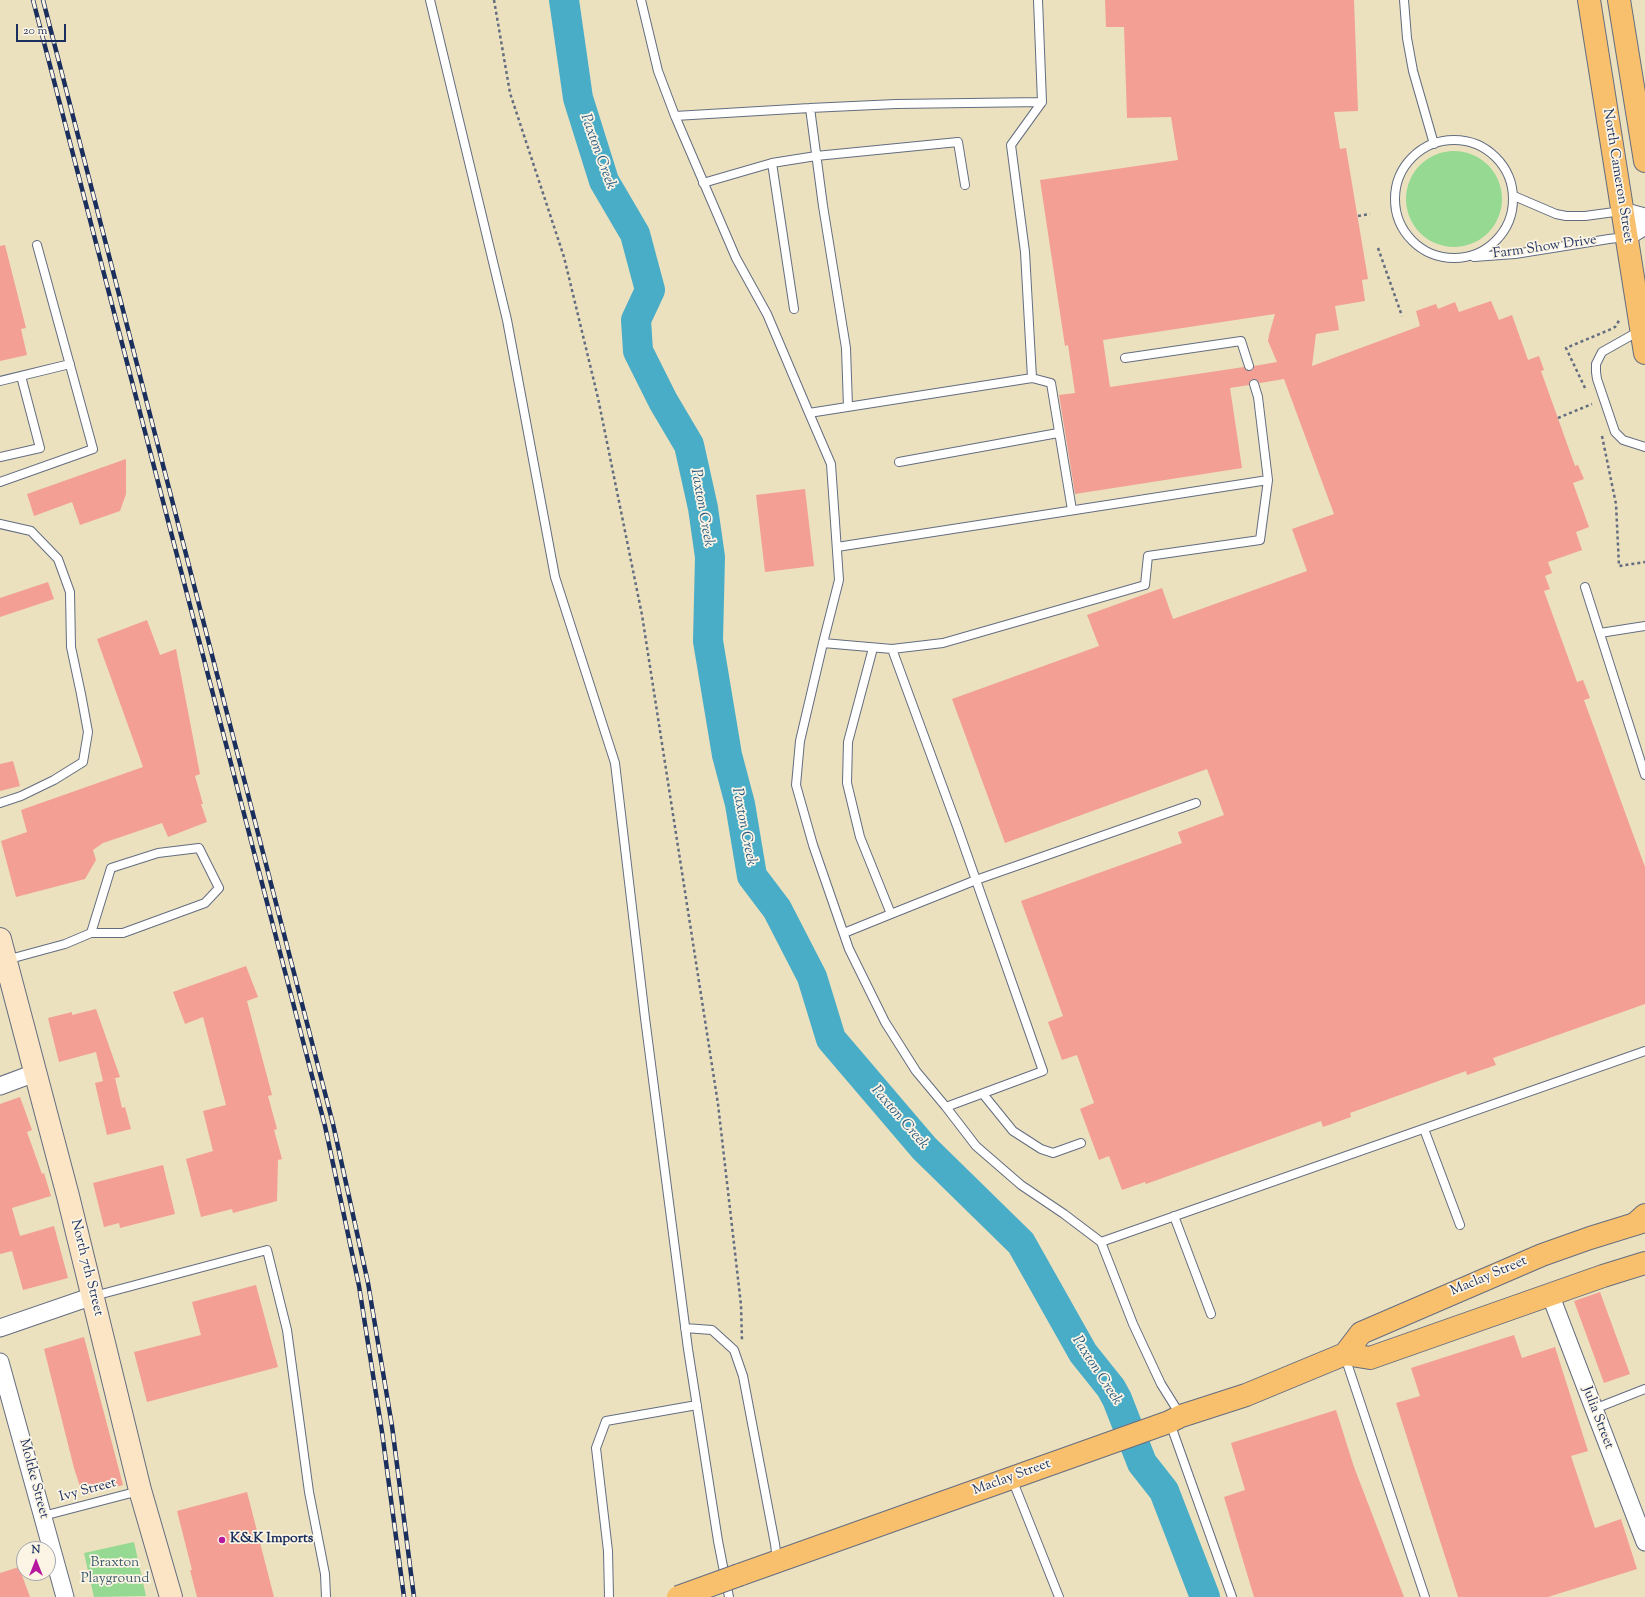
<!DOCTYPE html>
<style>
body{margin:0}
#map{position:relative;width:1645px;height:1597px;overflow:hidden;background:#ebe1be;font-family:"Sorts Mill Goudy",serif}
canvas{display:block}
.north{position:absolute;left:16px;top:1541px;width:40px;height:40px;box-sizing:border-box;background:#fcf5e5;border:1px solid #a2a6af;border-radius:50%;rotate:0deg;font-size:11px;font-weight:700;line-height:16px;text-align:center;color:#1b2f5e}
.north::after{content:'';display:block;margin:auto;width:14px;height:18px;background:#b5179e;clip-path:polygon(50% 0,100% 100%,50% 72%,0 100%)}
.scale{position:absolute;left:16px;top:24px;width:50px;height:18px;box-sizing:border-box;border:2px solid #1b2f5e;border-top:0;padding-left:5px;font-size:12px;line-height:14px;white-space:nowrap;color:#1b2f5e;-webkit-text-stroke:3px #fcf5e5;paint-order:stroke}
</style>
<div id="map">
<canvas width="1645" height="1597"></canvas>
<div class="north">N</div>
<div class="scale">20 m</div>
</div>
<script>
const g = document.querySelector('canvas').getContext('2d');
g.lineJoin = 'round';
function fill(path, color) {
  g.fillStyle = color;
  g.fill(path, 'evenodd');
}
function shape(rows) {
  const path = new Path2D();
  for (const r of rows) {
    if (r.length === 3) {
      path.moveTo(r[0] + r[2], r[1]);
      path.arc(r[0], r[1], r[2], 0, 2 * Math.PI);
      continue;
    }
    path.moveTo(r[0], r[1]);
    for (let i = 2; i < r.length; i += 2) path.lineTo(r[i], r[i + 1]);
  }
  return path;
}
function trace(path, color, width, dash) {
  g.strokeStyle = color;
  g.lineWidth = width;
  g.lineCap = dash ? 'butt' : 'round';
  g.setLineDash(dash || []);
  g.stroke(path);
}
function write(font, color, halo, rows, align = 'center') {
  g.font = font + ' "Sorts Mill Goudy",serif';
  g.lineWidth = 3.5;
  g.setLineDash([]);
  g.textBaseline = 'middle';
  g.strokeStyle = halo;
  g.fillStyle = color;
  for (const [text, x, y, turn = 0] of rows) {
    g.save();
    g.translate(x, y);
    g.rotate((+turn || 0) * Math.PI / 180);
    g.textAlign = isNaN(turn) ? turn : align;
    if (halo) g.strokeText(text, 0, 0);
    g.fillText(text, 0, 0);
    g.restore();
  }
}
fill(shape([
 [1454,199,48],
 [134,1542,146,1596,94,1597,84,1553]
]), '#95d992');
trace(shape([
 [564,0,578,98,604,181,635,234,650,290,636,320,638,351,663,401,689,445,703,508,710,557,708,641,727,755,740,804,752,876,777,909,812,977,831,1039,924,1148,1021,1243,1083,1353,1111,1388,1117,1399,1142,1463,1164,1491,1205,1597]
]), '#49adc8', 30);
fill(shape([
 [1105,0,1354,0,1358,111,1334,112,1340,149,1346,148,1368,279,1362,280,1365,301,1335,306,1339,330,1316,334,1312,366,1420,326,1416,311,1436,304,1438,309,1455,302,1459,312,1491,301,1499,320,1512,315,1528,360,1539,356,1544,370,1541,371,1575,466,1578,465,1584,479,1573,483,1589,527,1576,532,1582,550,1548,562,1552,573,1545,576,1550,589,1544,591,1577,682,1583,680,1590,698,1584,700,1645,867,1645,1004,1493,1058,1496,1065,1467,1075,1466,1071,1350,1113,1351,1117,1323,1127,1321,1121,1146,1184,1145,1182,1122,1190,1109,1156,1099,1160,1080,1109,1094,1103,1077,1055,1062,1060,1048,1022,1063,1016,1021,901,1182,843,1178,832,1224,815,1207,769,1005,843,952,699,1099,646,1087,615,1162,588,1173,619,1307,571,1292,529,1334,514,1284,379,1260,383,1257,380,1253,379,1250,381,1249,385,1230,388,1242,468,1075,494,1059,395,1075,393,1068,345,1065,346,1040,180,1178,160,1171,117,1127,118,1124,27,1106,27],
 [1275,314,1269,335,1268,341,1277,362,1254,366,1253,369,1250,371,1246,370,1244,367,1110,387,1103,340],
 [5,245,26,328,21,329,27,355,0,361,0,246],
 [126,459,126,494,120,511,80,525,72,502,34,516,27,494],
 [805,489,814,566,765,572,756,495],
 [48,582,54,599,0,617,0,598],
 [147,620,160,655,176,649,200,774,195,776,203,804,201,804,207,822,168,837,162,823,103,843,93,850,96,860,85,879,16,897,1,841,27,832,21,810,143,767,97,639],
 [13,761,20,786,0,791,0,764],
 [246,966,258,997,247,1001,272,1095,268,1096,277,1129,274,1130,282,1159,278,1160,277,1201,233,1213,232,1209,201,1217,186,1159,213,1151,203,1111,226,1105,203,1017,185,1024,173,992],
 [96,1009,120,1077,103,1081,96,1052,59,1062,48,1018,72,1012,72,1015],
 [115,1078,122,1108,125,1107,131,1129,107,1135,95,1083],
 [20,1097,32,1130,27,1132,42,1174,44,1173,51,1196,12,1208,20,1236,54,1226,68,1278,23,1290,12,1251,0,1254,0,1104],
 [163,1165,175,1214,120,1228,119,1223,104,1227,93,1183],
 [256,1285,278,1367,147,1402,134,1352,201,1335,192,1302],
 [1600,1292,1630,1374,1604,1383,1574,1301],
 [1514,1335,1522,1358,1555,1347,1588,1451,1571,1456,1595,1528,1621,1519,1637,1569,1548,1597,1458,1597,1396,1403,1420,1396,1411,1368],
 [84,1337,123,1485,83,1496,74,1468,44,1349],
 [1336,1410,1354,1467,1404,1597,1254,1597,1224,1497,1245,1490,1231,1443],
 [247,1492,274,1597,197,1597,190,1570,192,1570,177,1511],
 [19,1567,30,1597,0,1597,0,1573]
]), '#f39f94');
const lane = shape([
 [430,0,507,320,555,577,615,763,645,1018,688,1349,718,1541,729,1597],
 [641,0,658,71,675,116,736,258,767,314,809,413,1032,378,1025,252,1011,145,1042,102,1038,0],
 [1404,0,1407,38,1413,71,1434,144],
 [810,108,823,206,846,348,848,407],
 [675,116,810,108,896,104,1042,102],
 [1454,199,59],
 [772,163,794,309],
 [703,183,772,163,816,156,958,142,965,185],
 [1514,196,1556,214,1566,216,1585,216,1622,211],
 [1474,257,1515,254,1609,239,1625,237],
 [1641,330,1602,352,1596,364,1596,372,1597,379,1615,432,1623,440,1645,447],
 [1125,358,1241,341,1249,366],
 [1032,378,1051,383,1072,510],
 [0,381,70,364],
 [1254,384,1258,397,1268,480],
 [809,413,831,464,839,580,823,643,892,649,957,826,1043,1071,946,1107,976,1146,1021,1185,1064,1214,1101,1242,1133,1324,1161,1384,1181,1416],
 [0,457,40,448,21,376],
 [899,462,1058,433],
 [0,482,93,449,37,245],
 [0,524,31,531,58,559,70,592,71,647,81,694,88,732,83,762,54,780,21,796,0,803],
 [837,547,1268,480,1260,540,1148,556,1145,585,943,643,892,649],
 [1585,587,1645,775],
 [1600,633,1645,626],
 [823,643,800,741,796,785,813,845,849,949,885,1022,916,1071,946,1107],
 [873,648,848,742,847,783,860,837,891,914,976,880,1196,803],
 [844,933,891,914],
 [6,960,65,944,91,933,111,868,158,853,199,848,219,888,205,903,123,933,91,933],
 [983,1094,1013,1131,1041,1149,1053,1153,1081,1143],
 [1424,1129,1460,1225],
 [1174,1216,1211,1314],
 [1101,1242,1645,1051],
 [94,1296,267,1250,287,1330,309,1492,325,1574,326,1597],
 [685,1328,712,1330,734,1350,743,1376,775,1544,777,1560],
 [1345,1357,1425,1597],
 [1594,1409,1645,1389],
 [1170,1423,1232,1597],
 [1012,1479,1059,1597],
 [43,1516,139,1491],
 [609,1597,608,1551,596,1448,606,1421,697,1405]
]);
const street = shape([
 [1622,211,1645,217],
 [1627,237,1645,226],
 [0,1086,35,1073],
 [1550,1294,1645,1542],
 [0,1328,93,1296],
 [0,1362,65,1597]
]);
const secondary = shape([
 [0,939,68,1196,140,1490,171,1597]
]);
const primary = shape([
 [1345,1354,1361,1333,1542,1255,1590,1238,1645,1221],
 [739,1575,1169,1422,1181,1416,1246,1395,1345,1354,1370,1358,1603,1276,1645,1263]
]);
const highway = shape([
 [1589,0,1645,353],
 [1619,0,1645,161],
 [1635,1224,1645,1215]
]);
trace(lane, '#646d80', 10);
trace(street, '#646d80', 19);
trace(secondary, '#646d80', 24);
trace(primary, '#646d80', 24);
trace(highway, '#646d80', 24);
trace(shape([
 [494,0,510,93,564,257,598,398,642,615,718,1104,741,1305,742,1341],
 [1358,216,1370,214],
 [1378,248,1402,316],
 [1585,388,1566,348,1609,330,1615,327,1620,319],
 [1558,418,1592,404],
 [1602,436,1616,504,1619,566,1645,562]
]), '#646d80', 2.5, [3, 3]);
trace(lane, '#fff', 8);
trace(street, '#fff', 17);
trace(secondary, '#fce5c4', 22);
trace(primary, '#f8bf6c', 22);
trace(highway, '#f8bf6c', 22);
const rail = shape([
 [33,0,325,1126,359,1286,382,1432,404,1597],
 [43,0,333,1124,368,1283,392,1426,414,1597]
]);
trace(rail, '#1b2f5e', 4.5);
trace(rail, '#fcf5e5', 3, [9]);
const primaryBridge = shape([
 [678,1597,739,1575]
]);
trace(primaryBridge, '#646d80', 24, []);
trace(primaryBridge, '#f8bf6c', 22);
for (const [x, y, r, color] of [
 [222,1540,4,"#b5179e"]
]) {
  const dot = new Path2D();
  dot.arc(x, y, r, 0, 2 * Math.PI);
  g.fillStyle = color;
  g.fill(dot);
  trace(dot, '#fcf5e5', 1.5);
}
write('14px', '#1b2f5e', '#fcf5e5', [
 ["North Cameron Street",1617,176,81],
 ["Farm Show Drive",1545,248,-8],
 ["North 7th Street",86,1268,76],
 ["Maclay Street",1489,1277,-23],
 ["Julia Street",1597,1418,69],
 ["Maclay Street",1012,1478,-20],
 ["Moltke Street",33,1479,75],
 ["Ivy Street",88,1491,-15]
]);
write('bold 14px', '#1b2f5e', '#fcf5e5', [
 ["K&K Imports",230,1540]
], 'left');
write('14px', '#3a5a6b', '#fcf5e5', [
 ["Braxton",115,1564],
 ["Playground",115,1580]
]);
write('italic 15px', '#2b5b83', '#fcf5e5', [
 ["Paxton Creek",597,152,70],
 ["Paxton Creek",701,508,80],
 ["Paxton Creek",743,827,79],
 ["Paxton Creek",899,1118,49],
 ["Paxton Creek",1096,1371,57]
]);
</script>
